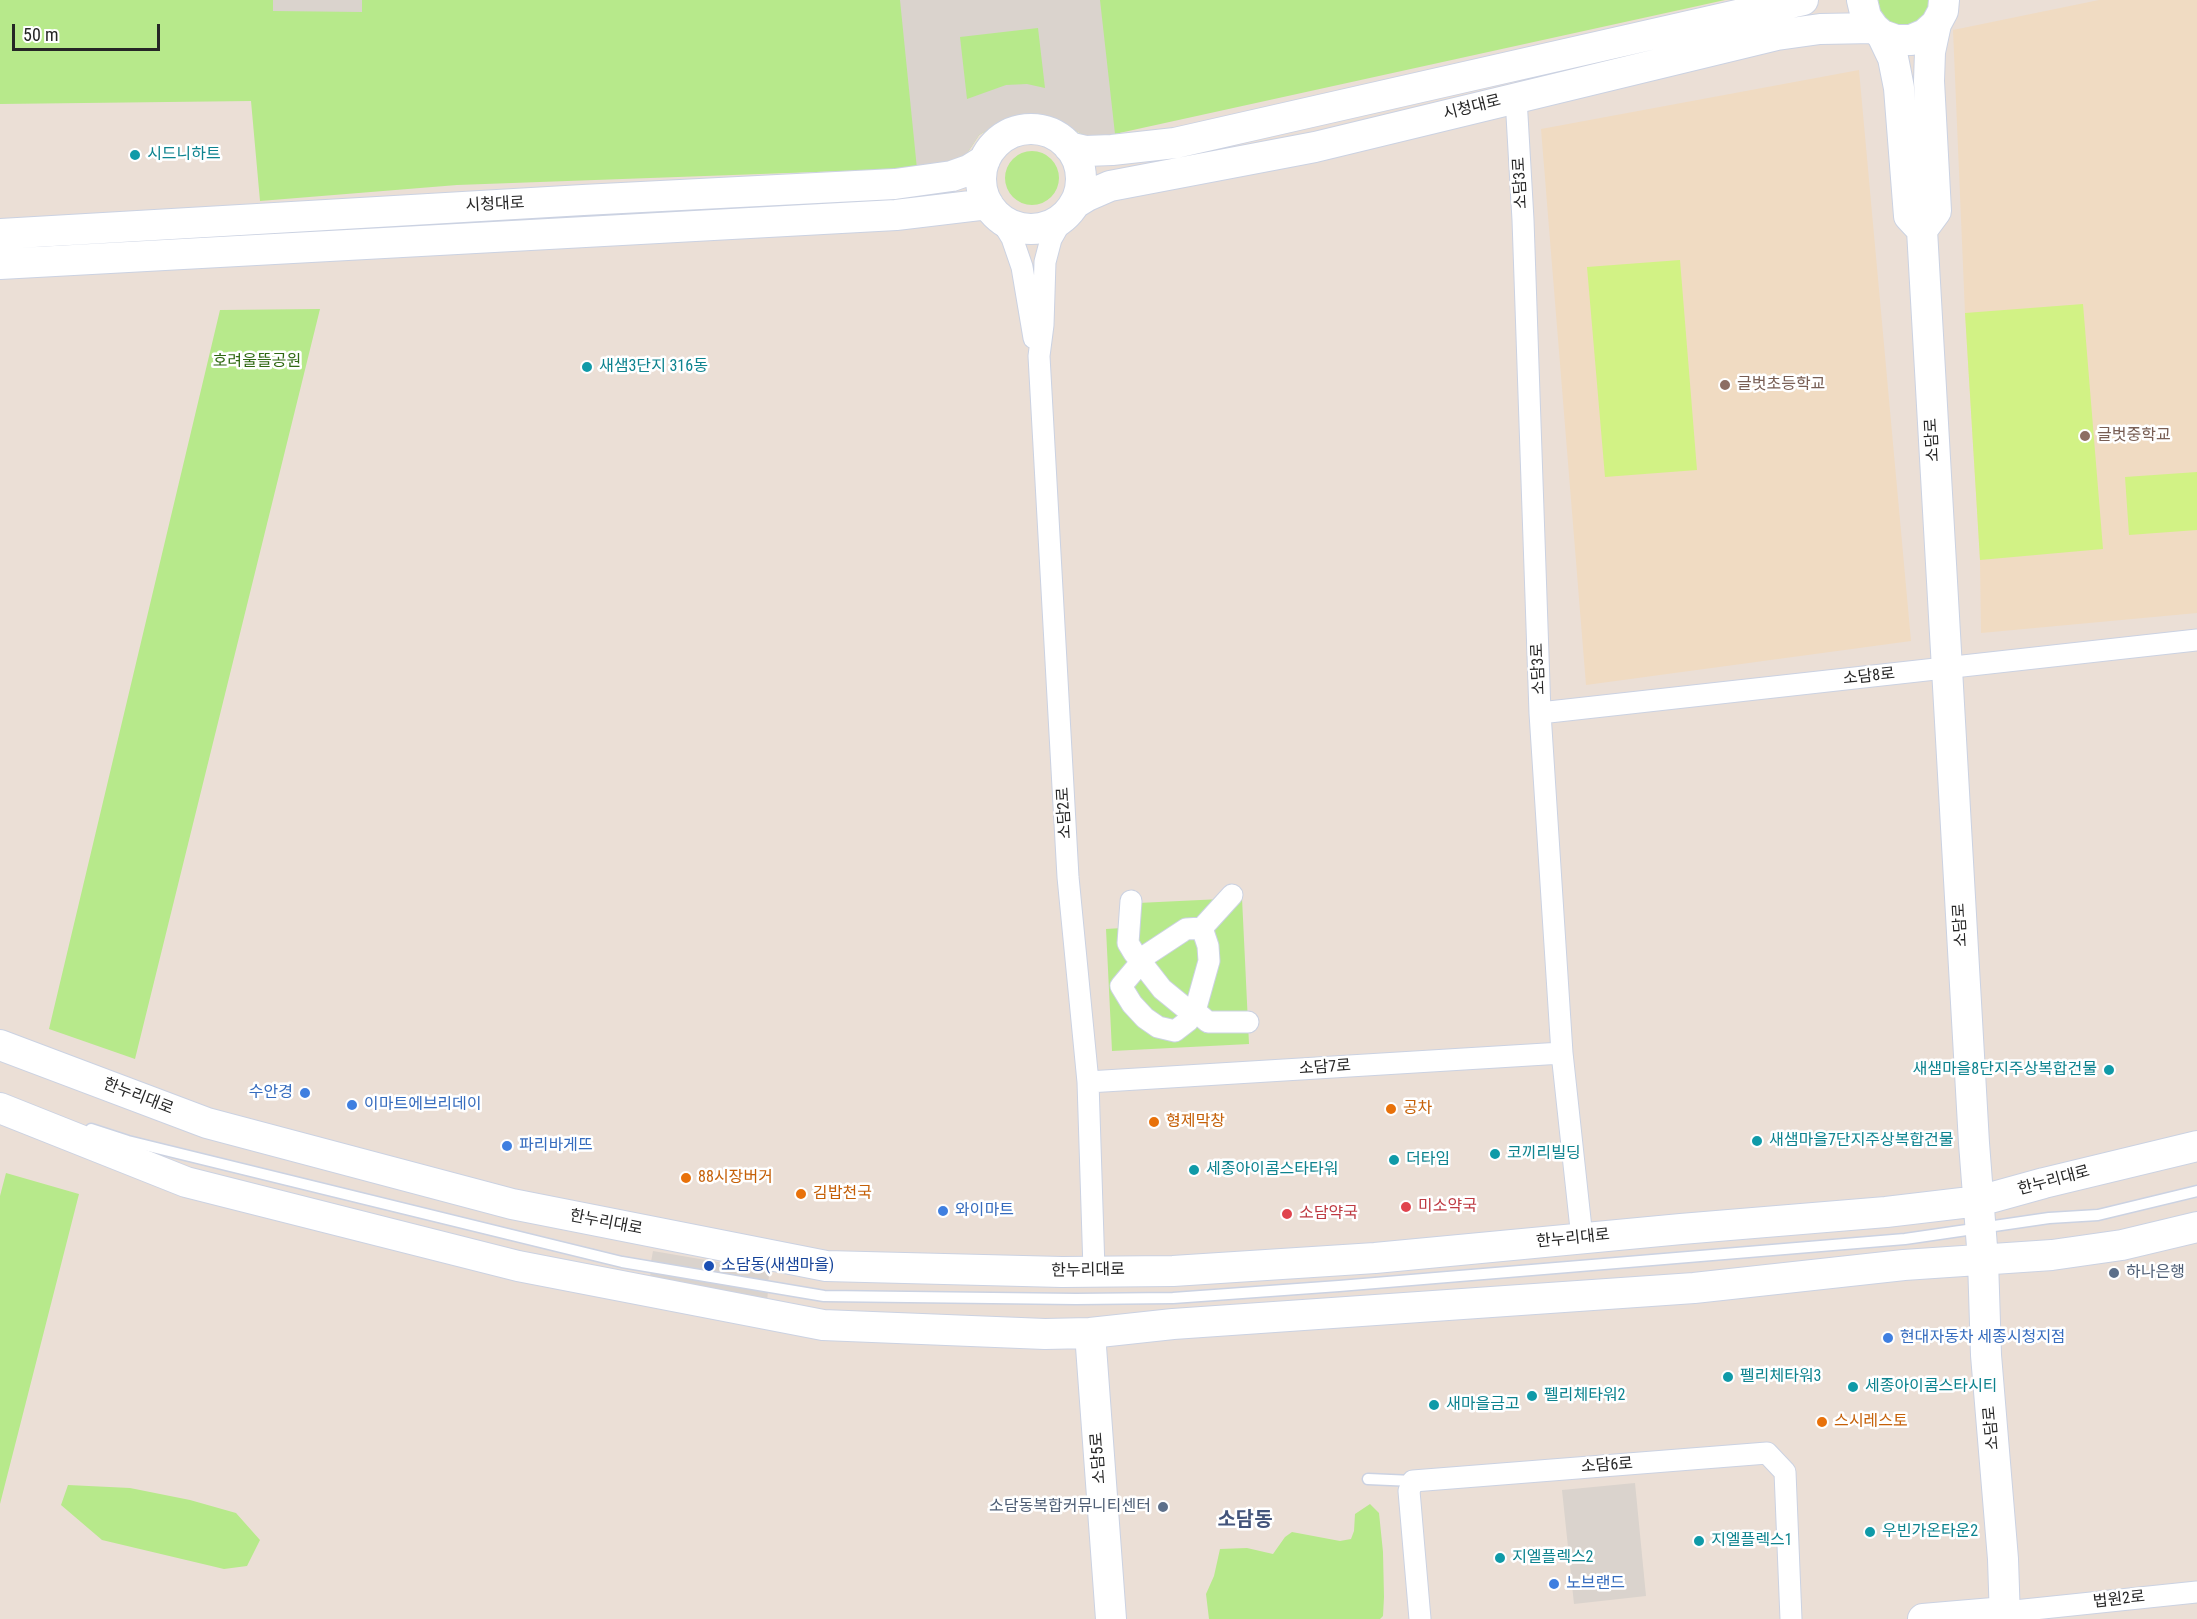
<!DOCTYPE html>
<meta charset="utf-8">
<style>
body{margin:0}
#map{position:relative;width:2197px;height:1619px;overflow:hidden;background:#ebdfd6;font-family:"Roboto Condensed",sans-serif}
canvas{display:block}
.scale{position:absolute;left:12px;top:24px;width:148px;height:27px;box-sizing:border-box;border:3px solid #262626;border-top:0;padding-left:8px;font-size:18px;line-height:21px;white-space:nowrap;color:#262626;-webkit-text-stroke:4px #fff;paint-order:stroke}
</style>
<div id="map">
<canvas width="2197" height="1619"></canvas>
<div class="scale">50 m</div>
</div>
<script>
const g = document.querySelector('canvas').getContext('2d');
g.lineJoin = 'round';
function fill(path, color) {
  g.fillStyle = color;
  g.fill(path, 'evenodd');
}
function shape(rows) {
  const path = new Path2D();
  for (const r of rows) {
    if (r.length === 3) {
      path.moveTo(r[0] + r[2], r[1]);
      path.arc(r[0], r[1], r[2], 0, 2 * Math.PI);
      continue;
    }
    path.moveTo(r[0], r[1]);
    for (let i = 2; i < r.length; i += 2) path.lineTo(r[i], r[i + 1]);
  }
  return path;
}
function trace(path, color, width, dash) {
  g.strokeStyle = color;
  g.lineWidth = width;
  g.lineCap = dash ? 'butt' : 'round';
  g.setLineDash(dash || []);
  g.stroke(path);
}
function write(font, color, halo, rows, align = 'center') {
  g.font = font + ' "Roboto Condensed","Noto Sans KR",sans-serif';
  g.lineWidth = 5;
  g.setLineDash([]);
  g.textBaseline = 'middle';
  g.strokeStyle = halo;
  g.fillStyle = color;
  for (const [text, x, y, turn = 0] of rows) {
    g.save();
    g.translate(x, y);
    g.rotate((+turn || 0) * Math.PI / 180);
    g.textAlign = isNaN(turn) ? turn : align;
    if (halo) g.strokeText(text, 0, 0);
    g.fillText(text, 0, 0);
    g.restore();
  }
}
fill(shape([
 [2099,0,2197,0,2197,613,1981,633,1980,560,1965,313,1953,30],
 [1859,70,1911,641,1586,685,1541,129]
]), '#f0dbc2');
fill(shape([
 [0,0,1725,0,1092,139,1051,118,1011,117,979,135,964,158,926,168,457,185,260,201,251,101,0,104],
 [1878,0,1932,0,1921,21,1904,27,1895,25,1887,20,1881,13],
 [1032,178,27],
 [320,309,135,1059,49,1029,220,310],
 [1242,898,1249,1044,1112,1051,1106,929,1139,927,1138,903],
 [6,1173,79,1194,0,1504,0,1196],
 [68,1485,130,1488,190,1500,236,1513,260,1540,247,1566,224,1569,102,1540,61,1505],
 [1370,1504,1379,1513,1383,1552,1384,1597,1383,1616,1380,1619,1209,1619,1206,1594,1214,1576,1220,1549,1247,1548,1273,1554,1285,1537,1292,1532,1340,1541,1351,1539,1354,1531,1355,1514]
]), '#b7e98b');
fill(shape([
 [1680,260,1697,470,1605,477,1587,267],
 [2083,304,2103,549,1980,560,1965,313],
 [2197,472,2197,530,2129,535,2125,477]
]), '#d2f285');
fill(shape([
 [273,0,362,0,362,12,273,11],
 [900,0,1100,0,1115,134,1092,139,1051,118,1011,117,979,135,964,158,926,168,917,169],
 [1038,28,1045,88,1027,84,1006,85,967,99,960,37],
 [653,1251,770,1271,768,1282,651,1262],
 [651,1271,768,1291,767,1302,649,1282],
 [1635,1483,1646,1596,1574,1604,1562,1490]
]), '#dad3cd');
const lane = shape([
 [91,1129,128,1141,622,1262,824,1296,1076,1299,1173,1298,1339,1286,1905,1239,2049,1218,2098,1215,2197,1191],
 [1368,1479,1413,1481]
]);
const street = shape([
 [1516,98,1523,220,1540,713,1562,1053,1582,1238],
 [999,217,1012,238,1022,267,1034,338],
 [1063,218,1051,239,1045,262,1043,325,1039,356,1068,877,1088,1082,1094,1270],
 [1540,713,2197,640],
 [1131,901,1128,943,1134,953,1162,989,1184,1007,1195,1011,1208,1022,1248,1022],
 [1202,928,1208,946,1209,961,1195,1011,1188,1021,1175,1031,1158,1027,1145,1018,1132,1004,1121,986,1148,954,1186,929,1202,928,1232,895],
 [1088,1082,1562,1053],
 [2005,1612,2197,1592],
 [1420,1619,1409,1491,1413,1481,1767,1453,1785,1472,1791,1619]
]);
const secondary = shape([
 [1862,0,1866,17,1874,28,1882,35,1896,40,1911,40,1925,34,1936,24,1943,11,1944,0],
 [1882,35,1893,58,1899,88,1909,216,1922,230,1974,1143,1983,1260,1986,1355,2003,1559,2005,1619],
 [1031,179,50],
 [1069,147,1086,151,1112,150,1175,143,1803,0],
 [1074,204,1087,196,1110,186,1315,147,1777,35,1820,29,1874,28],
 [1922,230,1936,211,1929,81,1930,52,1936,24],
 [0,234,583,200,895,184,952,176,969,170,985,160],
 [0,264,896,215,988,204],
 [0,1045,207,1123,512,1204,826,1266,1062,1272,1173,1271,1375,1258,1681,1229,1886,1212,1979,1201,2044,1183,2197,1146],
 [0,1108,186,1182,518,1266,823,1325,1045,1334,1090,1333,1173,1324,1694,1288,1904,1265,2052,1255,2122,1245,2197,1227],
 [1090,1333,1111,1619],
 [1923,1619,2005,1612]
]);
trace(lane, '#cbd2e2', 13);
trace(street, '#cbd2e2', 23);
trace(secondary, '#cbd2e2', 32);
trace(lane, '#fff', 10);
trace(street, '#fff', 21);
trace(secondary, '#fff', 30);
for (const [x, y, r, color] of [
 [135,155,6,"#0f9aa8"],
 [587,367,6,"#0f9aa8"],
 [1725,385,6,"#8d6e63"],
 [2085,436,6,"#8d6e63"],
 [2109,1070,6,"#0f9aa8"],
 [305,1093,6,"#3f7fe0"],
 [352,1105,6,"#3f7fe0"],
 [1391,1109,6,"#e8710a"],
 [1154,1122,6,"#e8710a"],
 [1757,1141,6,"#0f9aa8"],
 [507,1146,6,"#3f7fe0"],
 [1495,1154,6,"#0f9aa8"],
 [1394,1160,6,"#0f9aa8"],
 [1194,1170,6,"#0f9aa8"],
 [686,1178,6,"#e8710a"],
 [801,1194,6,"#e8710a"],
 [1406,1207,6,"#e0444e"],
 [943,1211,6,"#3f7fe0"],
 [1287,1214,6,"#e0444e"],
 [709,1266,6,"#1a4fb4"],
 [2114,1273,6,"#5c6f8a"],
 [1888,1338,6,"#3f7fe0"],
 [1728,1377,6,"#0f9aa8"],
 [1853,1387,6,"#0f9aa8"],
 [1532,1396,6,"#0f9aa8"],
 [1434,1405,6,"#0f9aa8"],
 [1822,1422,6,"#e8710a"],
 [1163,1507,6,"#5c6f8a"],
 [1870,1532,6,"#0f9aa8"],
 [1699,1541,6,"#0f9aa8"],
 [1500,1558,6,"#0f9aa8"],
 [1554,1584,6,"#3f7fe0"]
]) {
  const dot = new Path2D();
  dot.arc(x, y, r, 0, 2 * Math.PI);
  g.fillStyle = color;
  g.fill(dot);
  trace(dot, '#fff', 2);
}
write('16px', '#262626', '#fff', [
 ["시청대로",1472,108,-14],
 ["소담3로",1521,183,-93],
 ["시청대로",495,205,-3],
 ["소담로",1933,440,-93],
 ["소담3로",1539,669,-92],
 ["소담8로",1869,677,-6],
 ["소담2로",1065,813,-93],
 ["소담로",1961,925,-93],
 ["소담7로",1325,1068,-4],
 ["한누리대로",138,1097,21],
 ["한누리대로",2054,1181,-15],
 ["한누리대로",606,1223,11],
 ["한누리대로",1573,1239,-6],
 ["한누리대로",1088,1271,-1],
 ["소담로",1992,1428,-95],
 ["소담5로",1099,1458,-94],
 ["소담6로",1607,1466,-4],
 ["법원2로",2119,1600,-6]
]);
write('16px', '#0d838f', '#fff', [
 ["시드니하트",147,155],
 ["새샘3단지 316동",599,367],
 ["새샘마을8단지주상복합건물",2097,1070,"right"],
 ["새샘마을7단지주상복합건물",1769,1141],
 ["코끼리빌딩",1507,1154],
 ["더타임",1406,1160],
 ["세종아이콤스타타워",1206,1170],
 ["펠리체타워3",1740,1377],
 ["세종아이콤스타시티",1865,1387],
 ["펠리체타워2",1544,1396],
 ["새마을금고",1446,1405],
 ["우빈가온타운2",1882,1532],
 ["지엘플렉스1",1711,1541],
 ["지엘플렉스2",1512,1558]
], 'left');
write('16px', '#2f6812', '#fff', [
 ["호려울뜰공원",257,362]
]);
write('16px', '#785e54', '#fff', [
 ["글벗초등학교",1737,385],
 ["글벗중학교",2097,436]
], 'left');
write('16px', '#366cbe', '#fff', [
 ["수안경",293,1093,"right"],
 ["이마트에브리데이",364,1105],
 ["파리바게뜨",519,1146],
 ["와이마트",955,1211],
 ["현대자동차 세종시청지점",1900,1338],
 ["노브랜드",1566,1584]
], 'left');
write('16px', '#c56008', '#fff', [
 ["공차",1403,1109],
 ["형제막창",1166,1122],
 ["88시장버거",698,1178],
 ["김밥천국",813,1194],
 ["스시레스토",1834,1422]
], 'left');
write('16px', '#be3a42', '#fff', [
 ["미소약국",1418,1207],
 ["소담약국",1299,1214]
], 'left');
write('16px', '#164399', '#fff', [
 ["소담동(새샘마을)",721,1266]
], 'left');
write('16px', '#4e5e75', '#fff', [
 ["하나은행",2126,1273],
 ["소담동복합커뮤니티센터",1151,1507,"right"]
], 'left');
write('bold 20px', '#43547b', '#fff', [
 ["소담동",1245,1521]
]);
</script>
